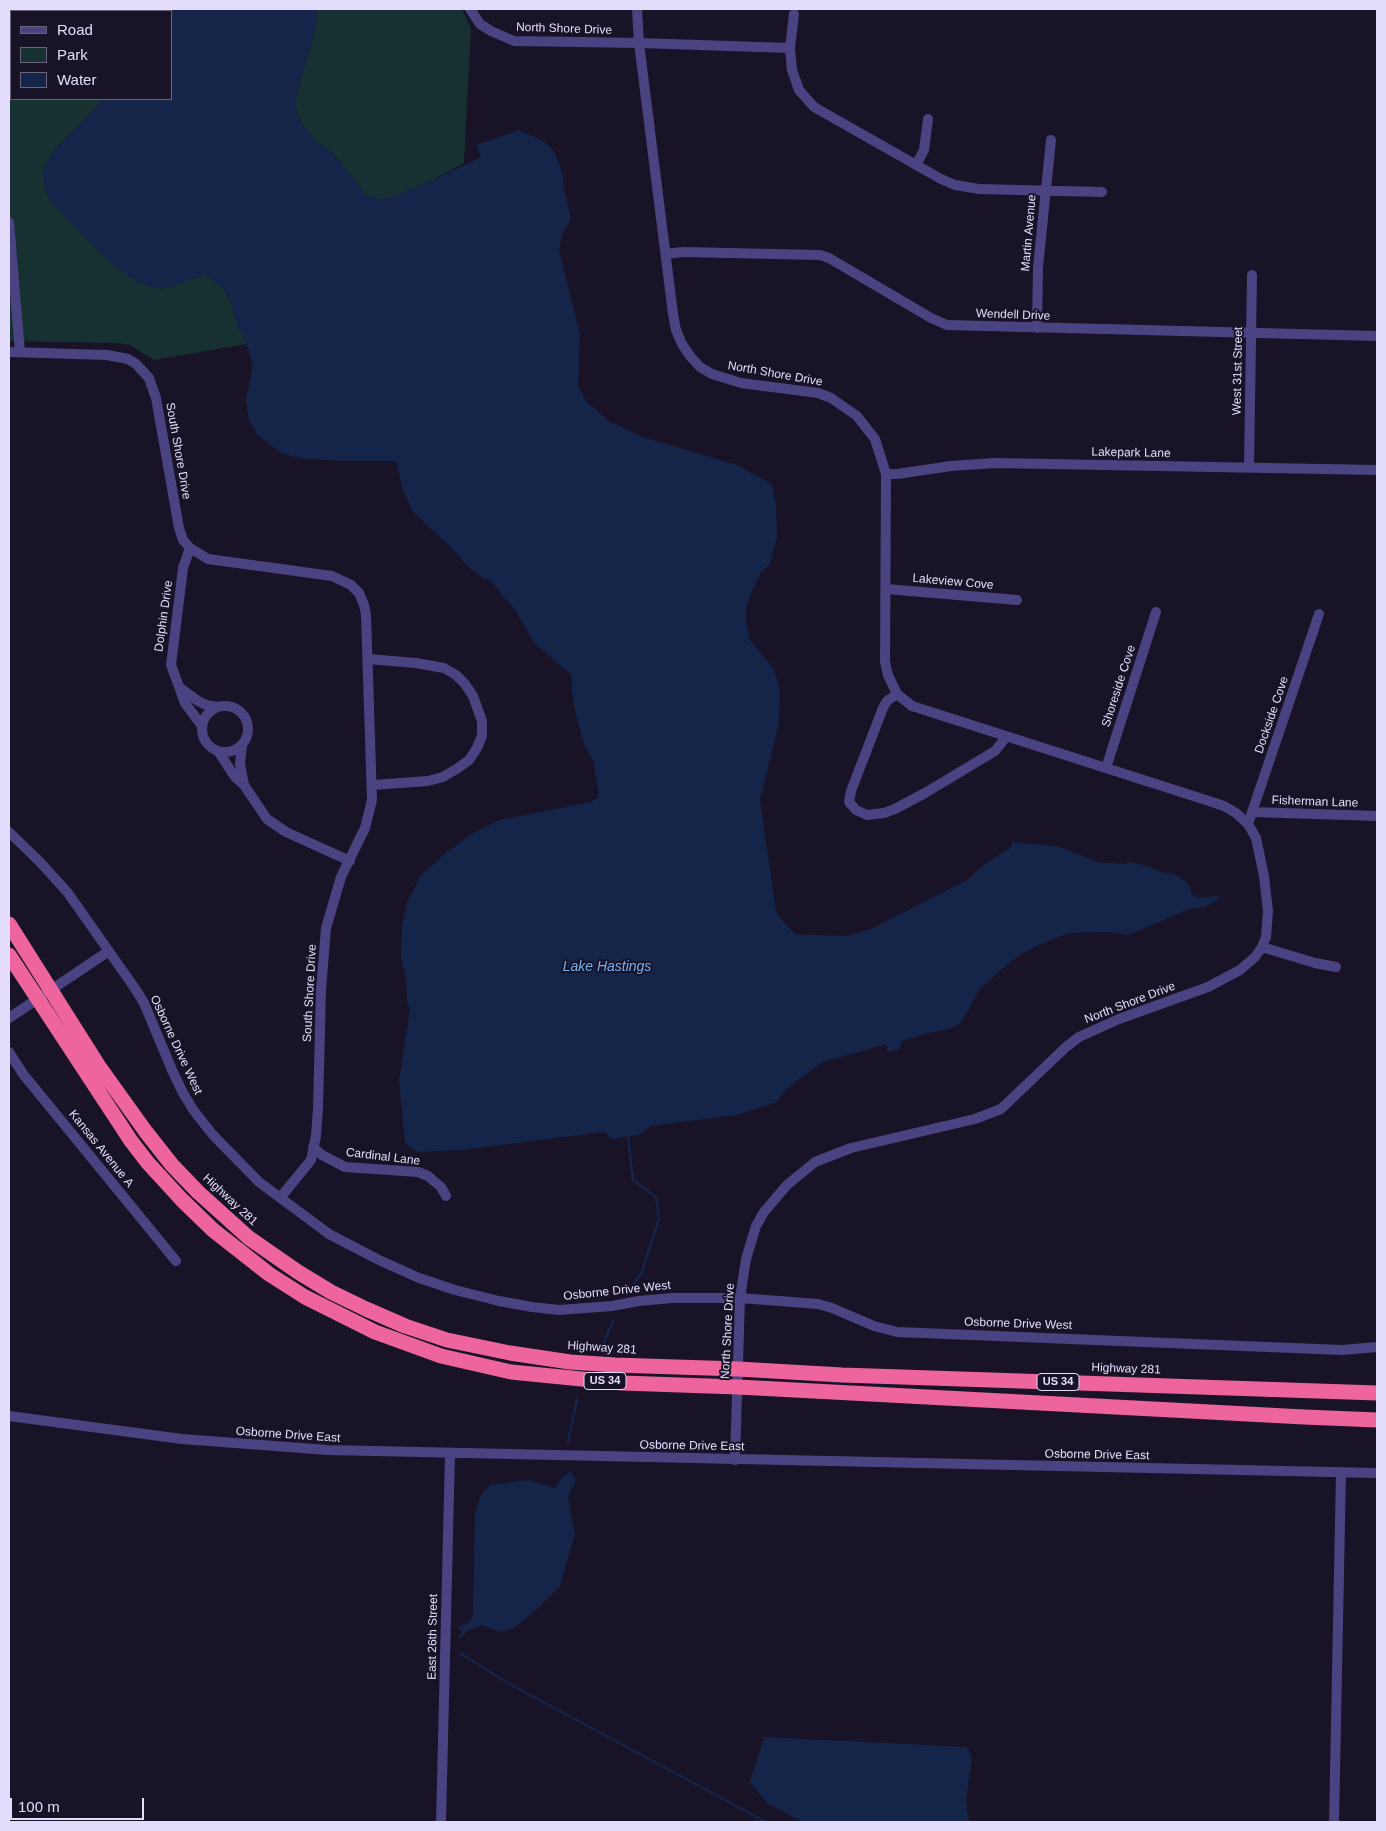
<!DOCTYPE html>
<style>
body{margin:0}
#map{position:relative;width:1386px;height:1831px;overflow:hidden;background:#181327;font-family:Helvetica,sans-serif}
canvas{display:block}
.frame{position:absolute;inset:0;border:10px solid #e3ddfb;pointer-events:none}
.legend{position:absolute;left:10px;top:10px;width:162px;height:90px;box-sizing:border-box;background:#181327;border:1px solid #69647c;margin:0;padding:6px 9px;list-style:none;font-size:15px;color:#e3ddfb}
.legend li{display:flex;align-items:center;gap:10px;height:25px}
.legend b{width:25px;border:1px solid #69647c}
.scale{position:absolute;left:10px;top:1798px;width:134px;height:22px;box-sizing:border-box;border:2px solid #e3ddfb;border-top:0;padding-left:6px;font-size:15px;line-height:18px;white-space:nowrap;color:#e3ddfb;-webkit-text-stroke:4px #181327;paint-order:stroke}
</style>
<div id="map">
<canvas width="1386" height="1831"></canvas>
<div class="frame"></div>
<ul class="legend">
<li><b style="height:6px;background:#4a4381"></b>Road</li>
<li><b style="height:14px;background:#173031"></b>Park</li>
<li><b style="height:14px;background:#152549"></b>Water</li>
</ul>
<div class="scale">100 m</div>
</div>
<script>
const g = document.querySelector('canvas').getContext('2d');
g.lineJoin = 'round';
function fill(path, color) {
  g.fillStyle = color;
  g.fill(path, 'evenodd');
}
function shape(rows) {
  const path = new Path2D();
  for (const r of rows) {
    if (r.length === 3) {
      path.moveTo(r[0] + r[2], r[1]);
      path.arc(r[0], r[1], r[2], 0, 2 * Math.PI);
      continue;
    }
    path.moveTo(r[0], r[1]);
    for (let i = 2; i < r.length; i += 2) path.lineTo(r[i], r[i + 1]);
  }
  return path;
}
function trace(path, color, width, dash) {
  g.strokeStyle = color;
  g.lineWidth = width;
  g.lineCap = dash ? 'butt' : 'round';
  g.setLineDash(dash || []);
  g.stroke(path);
}
function write(font, color, halo, rows, align = 'center') {
  g.font = font + ' Helvetica,sans-serif';
  g.lineWidth = 4;
  g.setLineDash([]);
  g.textBaseline = 'middle';
  g.strokeStyle = halo;
  g.fillStyle = color;
  for (const [text, x, y, turn = 0] of rows) {
    g.save();
    g.translate(x, y);
    g.rotate((+turn || 0) * Math.PI / 180);
    g.textAlign = isNaN(turn) ? turn : align;
    if (halo) g.strokeText(text, 0, 0);
    g.fillText(text, 0, 0);
    g.restore();
  }
}
fill(shape([
 [9,9,162,9,163,11,11,11,11,99,104,99,54,150,43,170,45,191,52,202,100,253,140,283,158,289,170,287,205,274,217,283,223,288,231,302,240,333,244,335,247,344,154,360,130,345,116,343,9,341],
 [317,9,462,9,471,28,464,163,431,181,390,198,378,199,366,195,333,153,316,141,301,123,294,104,316,27]
]), '#173031');
fill(shape([
 [162,9,317,9,316,27,294,104,301,123,316,141,333,153,366,195,378,199,390,198,431,181,481,157,476,145,519,130,545,142,555,153,564,180,563,184,571,219,563,232,559,250,580,335,578,387,587,402,610,422,643,437,737,465,772,484,776,505,777,536,770,564,761,573,752,590,746,609,746,621,750,640,774,669,780,690,779,723,760,800,776,911,786,925,796,934,811,935,849,936,873,928,967,880,982,866,1010,848,1012,842,1057,846,1098,862,1126,864,1129,862,1147,866,1160,872,1174,874,1189,884,1192,894,1196,898,1219,896,1217,900,1205,907,1189,909,1128,935,1110,932,1070,933,1048,941,1021,954,1004,967,980,989,961,1023,949,1029,929,1033,902,1041,899,1049,888,1052,886,1044,823,1062,787,1088,777,1102,737,1115,650,1126,642,1134,613,1139,603,1132,462,1150,417,1152,405,1143,399,1081,410,1009,407,1002,406,978,401,958,402,925,408,900,421,875,446,853,473,833,499,820,591,802,598,797,598,789,593,760,584,744,576,714,572,692,572,675,535,644,515,610,489,579,485,580,466,565,454,550,413,512,403,491,397,463,394,461,338,461,298,458,282,453,268,443,257,434,249,421,246,399,253,366,244,335,240,333,231,302,223,288,205,274,170,287,158,289,140,283,124,273,100,253,52,202,45,191,43,170,54,150,104,99,171,99,171,11,163,11],
 [570,1471,576,1480,568,1498,575,1534,560,1586,540,1606,516,1627,501,1632,481,1625,463,1633,458,1627,470,1622,473,1614,475,1514,481,1494,490,1485,529,1480,555,1488,560,1480],
 [764,1737,967,1747,972,1759,966,1800,969,1822,802,1822,767,1803,750,1782]
]), '#152549');
trace(shape([
 [628,1136,633,1180,656,1197,659,1218,642,1272,631,1288],
 [602,1347,613,1321],
 [568,1443,577,1399],
 [460,1637,465,1631],
 [460,1653,506,1682,766,1822]
]), '#152549', 2.5);
trace(shape([
 [470,9,480,24,491,31,514,41,639,43,790,48],
 [637,9,639,43,673,314,676,330,682,344,690,356,700,367,712,374,741,383,818,393,831,398,857,416,875,439,886,474,885,662,888,675,897,694,912,706,1209,801,1224,806,1236,813,1248,824,1256,838,1264,876,1268,911,1266,937,1262,947,1255,957,1240,970,1208,987,1119,1019,1079,1037,1066,1047,1001,1109,975,1119,851,1148,815,1162,787,1185,764,1212,756,1226,746,1259,740,1298,735,1460],
 [794,14,790,48,792,70,799,90,814,107,941,179,955,185,979,189,1102,192],
 [916,165,924,150,928,119],
 [9,222,20,352],
 [666,254,683,252,820,255,829,258,931,318,947,325,1377,336],
 [1037,328,1038,267,1051,140],
 [9,352,107,355,128,359,136,364,149,378,156,398,179,528,183,540,190,548,208,559,332,576,351,585,359,593,364,605,366,615,372,800,365,828,341,877,326,928,321,990,318,1108,316,1136,311,1160,280,1198],
 [1249,467,1252,275],
 [886,474,897,474,951,466,995,463,1377,470],
 [190,548,183,568,171,665,185,703,202,726],
 [886,589,1017,600],
 [368,659,416,663,444,668,456,675,465,684,473,696,482,721,482,736,477,748,469,760,458,768,443,777,428,781,373,785],
 [179,687,198,701,206,705,218,707],
 [897,694,887,701,883,708,851,791,849,802,856,810,867,815,884,813,895,809,925,793,995,751,1006,737],
 [225,729,23],
 [242,745,240,764,244,785],
 [218,751,235,777,244,785,267,819,286,832,350,861],
 [1106,768,1156,612],
 [1252,812,1377,816],
 [1248,824,1319,614],
 [9,832,40,862,68,893,134,987,144,1003,172,1070,183,1093,194,1111,213,1135,259,1182,329,1234,379,1260,419,1278,455,1290,499,1301,532,1307,559,1310,612,1306,639,1301,672,1298,740,1298,818,1304,832,1308,874,1326,897,1332,1342,1350,1377,1347],
 [1262,947,1315,963,1336,967],
 [9,1018,109,951],
 [9,1052,23,1074,176,1261],
 [313,1147,322,1155,345,1167,418,1172,428,1176,441,1187,446,1196],
 [9,1416,182,1439,328,1450,1377,1473],
 [441,1822,450,1453],
 [1334,1822,1341,1473]
]), '#4a4381', 10);
trace(shape([
 [9,924,98,1065,146,1132,172,1165,198,1192,249,1238,298,1272,331,1292,366,1309,405,1326,447,1340,510,1353,570,1362,615,1365,738,1369,842,1375,1377,1393],
 [9,955,131,1141,148,1163,182,1200,213,1230,269,1274,305,1297,375,1332,441,1356,511,1372,622,1383,738,1387,1304,1417,1377,1420]
]), '#ee659d', 15);
for (const [x, y, w] of [
 [605,1381,42],
 [1058,1382,42]
]) {
  const box = new Path2D();
  box.roundRect(x - w / 2, y - 8.5, w, 17, 4);
  g.fillStyle = '#181327';
  g.fill(box);
  trace(box, '#e3ddfb', 1);
}
write('bold 11px', '#e3ddfb', null, [
 ["US 34",605,1381],
 ["US 34",1058,1382]
]);
write('12px', '#e3ddfb', '#181327', [
 ["North Shore Drive",564,29,2],
 ["Martin Avenue",1029,233,-85],
 ["Wendell Drive",1013,315,2],
 ["West 31st Street",1238,371,-89],
 ["North Shore Drive",775,374,10],
 ["South Shore Drive",178,451,80],
 ["Lakepark Lane",1131,453,1],
 ["Lakeview Cove",953,582,5],
 ["Dolphin Drive",164,616,-82],
 ["Shoreside Cove",1119,686,-72],
 ["Dockside Cove",1272,715,-71],
 ["Fisherman Lane",1315,802,2],
 ["South Shore Drive",310,993,-87],
 ["North Shore Drive",1130,1003,-21],
 ["Osborne Drive West",176,1045,65],
 ["Kansas Avenue A",101,1149,51],
 ["Cardinal Lane",383,1157,7],
 ["Highway 281",230,1200,43],
 ["Osborne Drive West",617,1291,-6],
 ["Osborne Drive West",1018,1324,2],
 ["North Shore Drive",728,1331,-87],
 ["Highway 281",602,1348,4],
 ["Highway 281",1126,1369,2],
 ["Osborne Drive East",288,1435,4],
 ["Osborne Drive East",692,1446,1],
 ["Osborne Drive East",1097,1455,1],
 ["East 26th Street",433,1637,-89]
]);
write('italic 14px', '#76aff0', '#181327', [
 ["Lake Hastings",607,967]
]);
</script>
